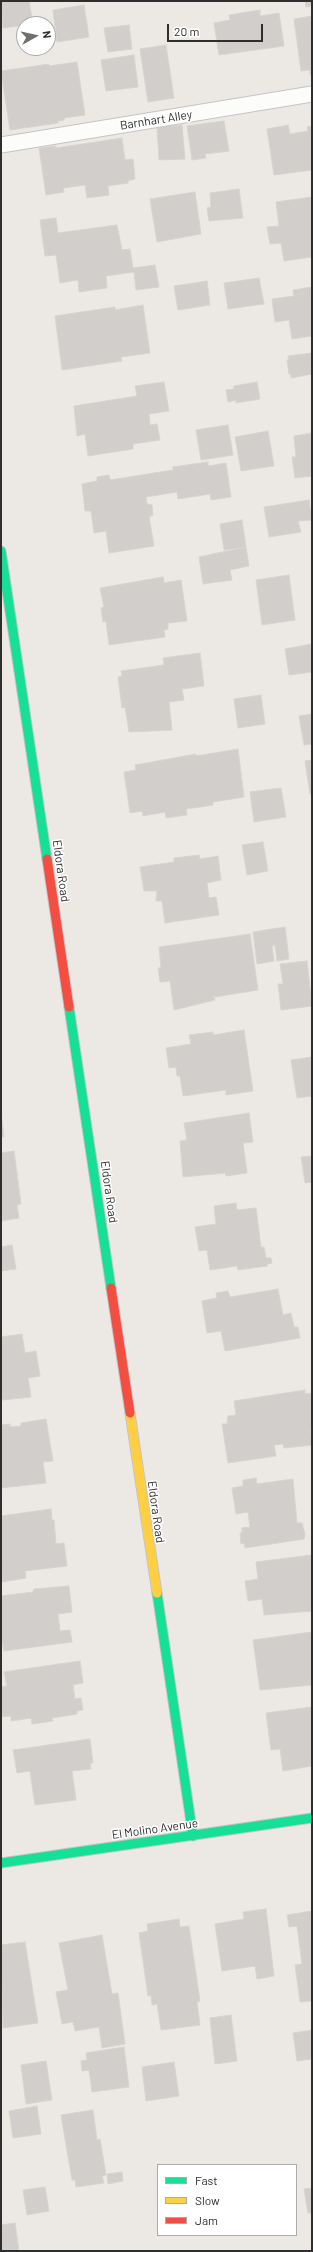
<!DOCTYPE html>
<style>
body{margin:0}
#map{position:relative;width:313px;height:2252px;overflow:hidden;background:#ece8e4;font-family:Barlow,sans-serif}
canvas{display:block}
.frame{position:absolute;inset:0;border:2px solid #2e2e2e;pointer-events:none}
.legend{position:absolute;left:157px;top:2164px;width:140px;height:72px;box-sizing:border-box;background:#fff;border:1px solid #ababab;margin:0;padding:5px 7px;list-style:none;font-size:12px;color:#2e2e2e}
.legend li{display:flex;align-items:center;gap:8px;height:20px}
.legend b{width:20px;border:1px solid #ababab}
.north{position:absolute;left:16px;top:16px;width:40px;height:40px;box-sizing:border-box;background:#fff;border:1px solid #ababab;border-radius:50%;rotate:82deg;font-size:11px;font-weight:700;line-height:16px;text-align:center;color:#2e2e2e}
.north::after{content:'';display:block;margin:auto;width:14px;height:18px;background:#706f6e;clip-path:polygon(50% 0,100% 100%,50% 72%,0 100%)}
.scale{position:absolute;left:167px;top:24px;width:96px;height:18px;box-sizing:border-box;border:2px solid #2e2e2e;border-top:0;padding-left:5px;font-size:12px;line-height:14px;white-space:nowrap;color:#2e2e2e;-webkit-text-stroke:3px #fff;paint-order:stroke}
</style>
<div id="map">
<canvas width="313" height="2252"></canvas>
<div class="frame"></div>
<ul class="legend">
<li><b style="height:5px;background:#16e098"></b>Fast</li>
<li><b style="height:5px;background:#ffcf43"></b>Slow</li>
<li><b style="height:5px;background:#f24e42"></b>Jam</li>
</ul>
<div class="north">N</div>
<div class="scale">20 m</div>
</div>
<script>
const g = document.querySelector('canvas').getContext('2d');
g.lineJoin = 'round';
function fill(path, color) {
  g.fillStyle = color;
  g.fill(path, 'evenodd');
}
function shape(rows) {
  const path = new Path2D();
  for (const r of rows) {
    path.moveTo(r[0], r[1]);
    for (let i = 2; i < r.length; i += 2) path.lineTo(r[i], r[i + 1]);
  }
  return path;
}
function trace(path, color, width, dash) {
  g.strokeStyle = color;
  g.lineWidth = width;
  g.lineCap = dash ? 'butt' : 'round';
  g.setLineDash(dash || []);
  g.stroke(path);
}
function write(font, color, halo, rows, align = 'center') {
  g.font = font + ' Barlow,sans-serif';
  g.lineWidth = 3;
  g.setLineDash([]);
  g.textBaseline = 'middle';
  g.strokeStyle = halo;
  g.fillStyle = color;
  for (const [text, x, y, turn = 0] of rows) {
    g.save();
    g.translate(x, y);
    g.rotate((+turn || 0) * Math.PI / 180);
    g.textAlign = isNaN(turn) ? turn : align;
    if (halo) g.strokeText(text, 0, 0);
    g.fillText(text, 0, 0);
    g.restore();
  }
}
const building = shape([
 [1,1,29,1,33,24,3,28,1,1],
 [305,1,312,1,312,6,306,7,305,1],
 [84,5,89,37,57,42,53,10,84,5],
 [260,10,260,16,279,13,284,46,219,55,214,23,230,20,229,15,260,10],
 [312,16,312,75,310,75,310,70,301,71,294,19,312,16],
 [129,25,132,49,108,52,104,28,129,25],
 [166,45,174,98,148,102,140,49,166,45],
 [134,55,138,87,106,91,101,60,134,55],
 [77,62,85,115,64,118,64,120,58,121,58,123,10,130,1,71,49,64,49,66,77,62],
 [224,121,229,151,205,154,206,158,192,160,187,126,224,121],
 [182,125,185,159,159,160,157,127,182,125],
 [288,125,290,134,308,131,307,127,312,126,312,170,274,175,267,129,288,125],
 [122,138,125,160,133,159,135,179,128,181,128,183,108,186,109,195,87,198,85,185,63,188,64,192,46,195,39,148,56,146,56,148,122,138],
 [239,189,243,218,209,221,207,208,211,207,210,193,239,189],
 [195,192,201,234,157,242,150,199,195,192],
 [312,197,312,257,284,261,281,243,270,244,267,227,279,226,276,202,312,197],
 [56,218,58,233,117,225,122,250,130,249,133,268,155,265,159,287,136,290,134,272,106,276,107,288,79,292,78,280,60,283,56,255,45,256,40,220,56,218],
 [259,278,264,304,228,309,224,283,259,278],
 [207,281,210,305,178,310,174,286,207,281],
 [312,287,312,336,292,339,289,320,275,322,272,299,294,296,293,290,312,287],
 [143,305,150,353,121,357,122,361,62,370,55,316,115,307,115,310,143,305],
 [312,353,312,374,291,378,291,374,289,374,287,360,289,359,288,356,312,353],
 [164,382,169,411,149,414,150,425,157,424,160,440,133,444,133,449,88,456,85,434,77,436,74,406,137,396,135,386,164,382],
 [257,382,260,399,236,403,236,400,228,402,226,390,234,389,234,386,257,382],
 [228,425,233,455,201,460,196,430,228,425],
 [268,431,274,466,241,471,235,437,268,431],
 [312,433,312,476,295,478,292,457,296,457,294,436,312,433],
 [208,462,208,466,226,463,231,497,211,500,210,494,178,499,177,492,146,497,147,504,152,505,153,515,149,517,154,546,109,553,106,531,94,533,91,511,85,511,82,484,97,481,97,477,109,475,110,480,173,470,173,467,208,462],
 [309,500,312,520,298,521,301,532,269,537,264,507,309,500],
 [242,520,246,547,224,550,220,524,242,520],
 [246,547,249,566,230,570,232,580,203,584,199,557,246,547],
 [289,575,295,620,262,625,256,580,289,575],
 [163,577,164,583,181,580,187,621,168,623,168,629,164,630,165,637,109,645,106,621,103,622,101,608,104,607,100,588,163,577],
 [312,644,312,672,289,675,285,649,312,644],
 [200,653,204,686,182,689,184,700,169,702,172,730,129,732,125,707,122,708,118,677,122,676,121,671,164,665,163,658,200,653],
 [261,695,265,724,238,728,234,699,261,695],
 [312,714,312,744,304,745,299,716,312,714],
 [238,749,244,797,213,802,213,805,186,809,187,815,166,818,165,812,143,816,142,811,130,813,124,772,136,770,135,765,196,754,196,756,238,749],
 [312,760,312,794,310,794,305,761,312,760],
 [281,788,286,817,254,822,250,792,281,788],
 [263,842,268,871,247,875,242,845,263,842],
 [199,855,200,859,218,856,221,880,207,883,209,898,216,897,219,915,165,923,162,901,156,901,157,891,144,891,140,867,174,862,174,858,199,855],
 [285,927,289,959,277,961,275,945,272,946,274,961,257,964,253,932,285,927],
 [250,934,258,990,215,997,213,995,215,1000,174,1010,170,981,160,982,158,968,161,968,159,947,250,934],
 [307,961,312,1006,281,1010,278,984,283,984,280,964,307,961],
 [244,1030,253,1091,226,1095,226,1090,183,1096,180,1076,177,1076,176,1067,169,1068,166,1048,191,1044,189,1035,213,1032,213,1035,244,1030],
 [312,1057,312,1096,297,1098,291,1060,312,1057],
 [1,1113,4,1137,1,1137,1,1113],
 [249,1113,253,1142,243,1143,247,1173,226,1176,225,1173,183,1177,180,1141,187,1140,184,1123,249,1113],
 [14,1151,21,1204,17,1205,19,1218,1,1221,1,1153,14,1151],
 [312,1156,312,1182,305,1183,301,1157,312,1156],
 [236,1203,237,1210,256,1208,261,1247,264,1247,266,1258,271,1258,272,1263,267,1264,267,1266,238,1270,237,1266,210,1270,207,1250,199,1251,195,1227,216,1224,214,1206,236,1203],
 [12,1245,16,1269,1,1271,1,1247,12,1245],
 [278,1289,283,1315,291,1313,294,1327,298,1327,300,1338,225,1351,221,1331,207,1333,202,1301,217,1298,216,1293,228,1291,230,1297,278,1289],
 [22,1334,25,1353,36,1351,40,1376,28,1378,31,1397,3,1400,1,1399,1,1337,22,1334],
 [305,1390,305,1394,312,1393,312,1428,310,1428,312,1445,284,1448,283,1444,274,1445,276,1456,228,1463,222,1424,227,1424,228,1416,236,1415,234,1401,305,1390],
 [46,1419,53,1461,43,1462,46,1483,1,1488,1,1425,10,1424,10,1427,21,1426,21,1423,46,1419],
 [256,1478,257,1484,293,1479,297,1523,302,1523,305,1534,304,1539,245,1548,244,1543,241,1544,240,1533,242,1533,242,1528,250,1527,248,1512,236,1514,232,1488,243,1486,243,1480,256,1478],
 [51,1509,52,1520,54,1520,56,1544,64,1543,67,1566,25,1571,26,1578,2,1582,1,1516,51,1509],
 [312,1555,312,1611,264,1615,262,1599,248,1601,245,1581,258,1579,256,1562,312,1555],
 [69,1586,72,1612,58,1614,60,1631,70,1630,72,1642,4,1651,1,1636,1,1596,33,1592,34,1589,69,1586],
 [312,1632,312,1685,260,1690,253,1640,312,1632],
 [80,1661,83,1683,73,1685,75,1699,81,1698,83,1710,77,1711,77,1714,52,1718,53,1721,32,1724,31,1718,11,1721,11,1716,1,1717,1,1687,7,1686,4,1672,80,1661],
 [312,1707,312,1766,283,1771,280,1749,271,1750,266,1713,312,1707],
 [90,1739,93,1763,90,1763,91,1769,72,1771,76,1800,35,1805,30,1771,17,1773,13,1750,90,1739],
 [266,1909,274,1976,257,1979,255,1966,222,1971,215,1924,244,1919,243,1912,266,1909],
 [312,1911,312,2001,300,2002,295,1965,302,1964,297,1926,289,1927,287,1915,312,1911],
 [179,1919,180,1927,189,1926,200,2001,197,2002,200,2025,161,2030,157,2004,152,2005,151,1995,148,1996,139,1933,148,1931,147,1924,179,1919],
 [102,1935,112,1994,118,1993,125,2044,102,2048,99,2027,75,2031,73,2022,62,2024,56,1992,68,1990,59,1943,102,1935],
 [25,1942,38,2023,3,2028,1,1945,25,1942],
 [231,2015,237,2061,215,2064,210,2018,231,2015],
 [312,2030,312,2059,297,2061,293,2033,312,2030],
 [124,2047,129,2087,92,2092,89,2070,82,2071,81,2061,87,2060,86,2053,124,2047],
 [46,2061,52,2100,26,2104,21,2065,46,2061],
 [174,2062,179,2096,146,2101,142,2067,174,2062],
 [37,2106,41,2134,13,2138,9,2111,37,2106],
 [93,2110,97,2140,100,2139,106,2175,102,2176,104,2183,76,2187,75,2180,72,2180,61,2115,93,2110],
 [122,2172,123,2181,108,2184,107,2174,122,2172],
 [45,2187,49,2211,27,2215,23,2190,45,2187],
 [312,2188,312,2213,308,2213,304,2189,312,2188],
 [15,2223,19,2251,1,2251,1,2225,15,2223]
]);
fill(building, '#d1cecb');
trace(building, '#d7d4d0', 1);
const lane = shape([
 [1,145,312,94]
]);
const fast = shape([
 [1,551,47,859],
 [69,1007,111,1288],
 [157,1593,193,1836],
 [1,1863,312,1818]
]);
const slow = shape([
 [130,1413,157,1593]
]);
const jam = shape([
 [47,859,69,1007],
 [111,1288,130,1413]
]);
trace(lane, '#c5c4c5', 17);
trace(fast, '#c5c4c5', 11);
trace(slow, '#c5c4c5', 11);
trace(jam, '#c5c4c5', 11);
trace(lane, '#fcfcfb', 15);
trace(fast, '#16e098', 9);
trace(slow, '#ffcf43', 9);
trace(jam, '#f24e42', 9);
write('12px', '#2e2e2e', '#fff', [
 ["Barnhart Alley",156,120,-9],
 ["Eldora Road",61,871,82],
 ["Eldora Road",109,1192,82],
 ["Eldora Road",156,1512,82],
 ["El Molino Avenue",155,1829,-8]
]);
</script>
